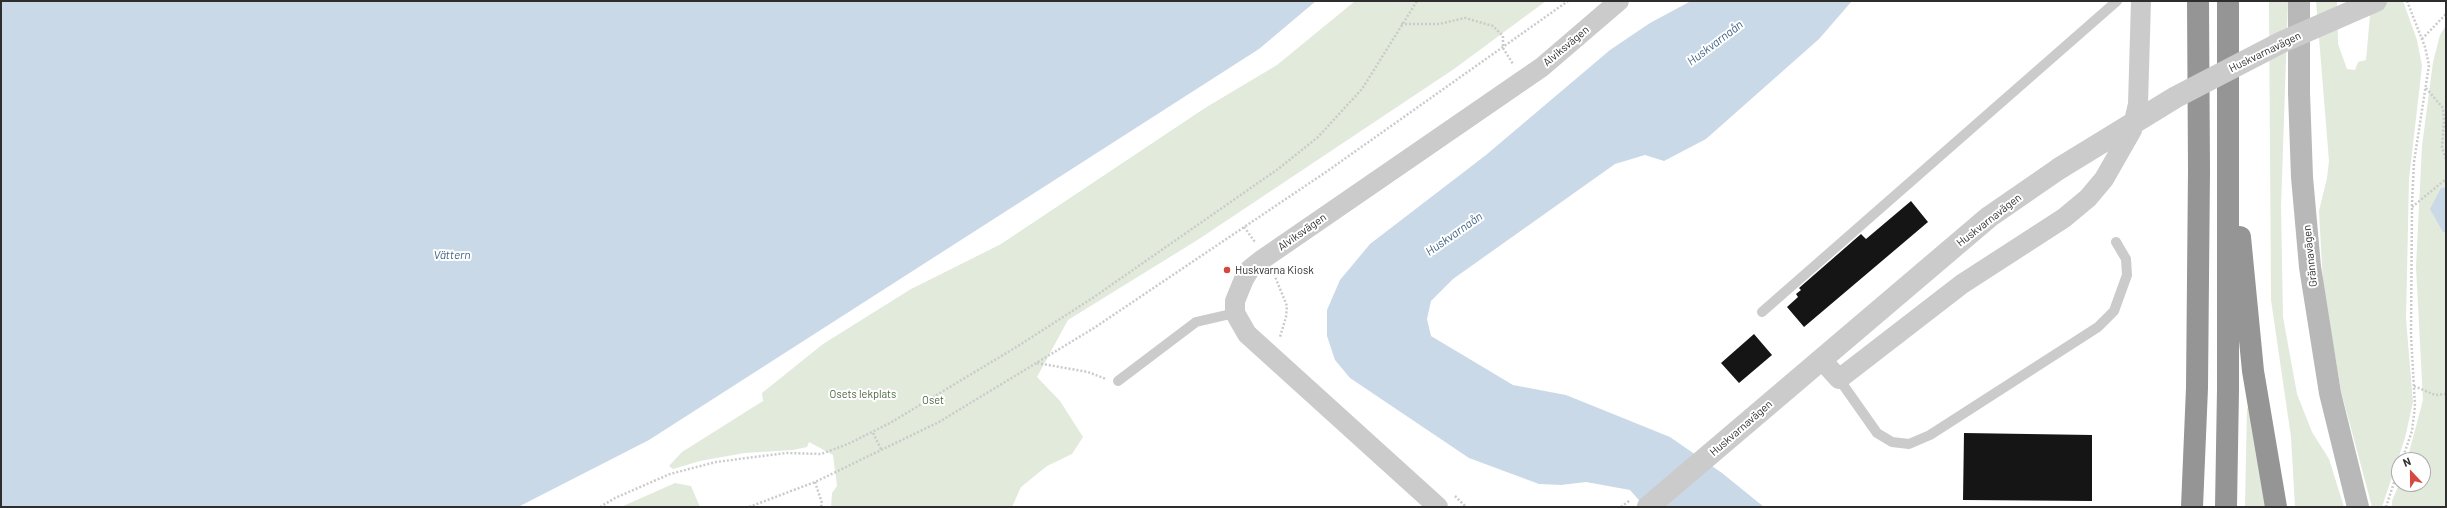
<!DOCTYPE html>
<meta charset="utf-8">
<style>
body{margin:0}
#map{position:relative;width:2447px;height:508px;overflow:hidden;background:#fff;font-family:Barlow,sans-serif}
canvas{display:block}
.frame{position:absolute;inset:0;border:2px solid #2e2e2e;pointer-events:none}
.north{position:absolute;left:2391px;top:452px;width:40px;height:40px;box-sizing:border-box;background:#fff;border:1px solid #ababab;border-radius:50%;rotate:338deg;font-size:11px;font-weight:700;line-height:16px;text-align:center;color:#2e2e2e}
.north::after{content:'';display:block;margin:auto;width:14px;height:18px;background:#d5473f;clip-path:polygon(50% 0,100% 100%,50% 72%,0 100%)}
</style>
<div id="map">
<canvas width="2447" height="508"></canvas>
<div class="frame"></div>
<div class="north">N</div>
</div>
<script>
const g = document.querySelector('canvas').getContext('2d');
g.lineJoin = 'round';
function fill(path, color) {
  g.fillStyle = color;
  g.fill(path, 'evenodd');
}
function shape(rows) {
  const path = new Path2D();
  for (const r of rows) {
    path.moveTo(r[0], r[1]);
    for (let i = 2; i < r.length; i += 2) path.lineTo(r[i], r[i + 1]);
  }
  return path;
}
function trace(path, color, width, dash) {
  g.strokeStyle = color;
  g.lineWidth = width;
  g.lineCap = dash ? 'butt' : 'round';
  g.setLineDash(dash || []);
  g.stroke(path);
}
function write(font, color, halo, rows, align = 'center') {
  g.font = font + ' Barlow,sans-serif';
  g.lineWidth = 4;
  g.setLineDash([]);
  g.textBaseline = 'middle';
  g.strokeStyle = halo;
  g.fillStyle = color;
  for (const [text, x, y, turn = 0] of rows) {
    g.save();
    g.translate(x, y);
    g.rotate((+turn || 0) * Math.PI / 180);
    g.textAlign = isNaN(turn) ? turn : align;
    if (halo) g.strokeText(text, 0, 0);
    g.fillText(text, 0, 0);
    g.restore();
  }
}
fill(shape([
 [1355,1,1546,1,1454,69,1199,239,1068,320,1037,377,1060,401,1083,437,1072,454,1047,466,1021,487,1012,507,831,507,832,493,837,486,833,455,809,442,807,447,793,450,744,453,700,461,673,469,669,466,682,452,763,401,762,393,823,344,911,289,1001,244,1205,108,1277,65],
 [2269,1,2288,1,2281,206,2283,317,2297,394,2312,432,2329,459,2344,507,2295,507,2291,437,2271,300],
 [2316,1,2337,1,2338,44,2347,69,2355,70,2358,62,2366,60,2370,15,2367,1,2403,1,2417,40,2422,66,2409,179,2406,319,2413,402,2405,438,2382,507,2372,507,2341,391,2323,284,2319,211,2327,178,2329,161],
 [2446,25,2446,187,2441,188,2443,232,2446,233,2446,507,2392,507,2392,501,2399,484,2423,484,2423,460,2407,460,2423,400,2416,267,2422,146,2433,62,2440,35],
 [2247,408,2250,409,2266,507,2245,507],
 [675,483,691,486,700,507,621,507]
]), '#e2eadc');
fill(shape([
 [1,1,1316,1,1259,49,649,440,518,507,1,507],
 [1691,1,1852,1,1819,39,1706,139,1664,161,1645,155,1615,164,1453,279,1431,301,1427,319,1431,336,1513,385,1566,395,1670,437,1722,473,1764,507,1645,507,1630,490,1586,482,1561,485,1539,484,1469,458,1350,378,1335,360,1327,336,1327,310,1340,280,1370,244,1486,155,1610,50,1650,23],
 [2446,187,2446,233,2443,232,2430,209,2441,188]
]), '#cad9e8');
fill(shape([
 [1911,201,1928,222,1804,327,1787,307,1798,297,1796,294,1801,290,1799,288,1861,234,1866,239],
 [1754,334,1772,355,1739,383,1721,363],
 [1964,433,2092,435,2092,501,1963,500]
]), '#151515');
trace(shape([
 [1401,24,1439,24,1465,18,1493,26,1503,36,1503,48,1513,64],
 [2422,39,2446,14],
 [2426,88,2443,108,2444,122,2442,147,2446,160],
 [2412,207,2446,179],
 [1244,227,1255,242],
 [1274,274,1287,306,1286,317,1280,337],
 [1037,363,1088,372,1106,379],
 [2414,386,2435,395,2446,394],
 [873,433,882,451],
 [2402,460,2412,431,2415,406,2411,335,2412,203,2414,162,2429,65,2425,47,2407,1],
 [815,482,822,503,821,507],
 [1455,496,1466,507],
 [600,507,615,498,670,474,716,462,787,453,821,454,848,444,890,423,1018,346,1094,297,1278,169,1318,137,1362,89,1417,1],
 [749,507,815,482,939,422,1094,328,1326,172,1568,1],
 [1621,507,1629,501],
 [2386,507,2399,467]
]), '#cbcbcb', 2.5, [2, 2]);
trace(shape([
 [1762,312,2117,1],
 [1839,379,1877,433,1892,442,1909,444,1930,435,2098,327,2114,311,2127,275,2126,259,2116,242],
 [1118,381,1196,322,1235,313]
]), '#cbcbcb', 10);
trace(shape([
 [1821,359,1839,379,1962,284,2064,218,2088,198,2104,179,2132,130,2138,104,2141,1],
 [1438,507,1247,334,1235,313,1235,301,1244,279,1250,269,1260,261,1542,67,1619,1]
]), '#cbcbcb', 20);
trace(shape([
 [1648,507,1989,217,2060,168]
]), '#cbcbcb', 22);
trace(shape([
 [2299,1,2299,93,2302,177,2310,267,2330,393,2358,507]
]), '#b8b8b8', 22);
trace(shape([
 [2240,237,2253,371,2276,507],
 [2192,507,2197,388,2199,170,2198,1],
 [2226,507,2228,390,2228,1]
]), '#959595', 22);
trace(shape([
 [2060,168,2176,97,2282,42,2376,1]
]), '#cbcbcb', 22);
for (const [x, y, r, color] of [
 [1227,270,4,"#d5473f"]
]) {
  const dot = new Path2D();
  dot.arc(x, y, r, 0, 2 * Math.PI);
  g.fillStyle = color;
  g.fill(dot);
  trace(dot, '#fff', 1.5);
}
write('11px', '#2e2e2e', '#fff', [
 ["Alviksvägen",1566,46,-40],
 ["Huskvarnavägen",2265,52,-26],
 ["Huskvarnavägen",1989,220,-38],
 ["Alviksvägen",1302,232,-35],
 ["Grännavägen",2310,256,-96],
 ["Huskvarnavägen",1741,428,-41]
]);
write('11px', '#2e2e2e', '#fff', [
 ["Huskvarna Kiosk",1235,270]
], 'left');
write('11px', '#4c653f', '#fff', [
 ["Osets lekplats",863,394],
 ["Oset",933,400]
]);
write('italic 12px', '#436588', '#fff', [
 ["Huskvarnaån",1715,43,-37],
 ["Huskvarnaån",1454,234,-35],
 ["Vättern",452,255]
]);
</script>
